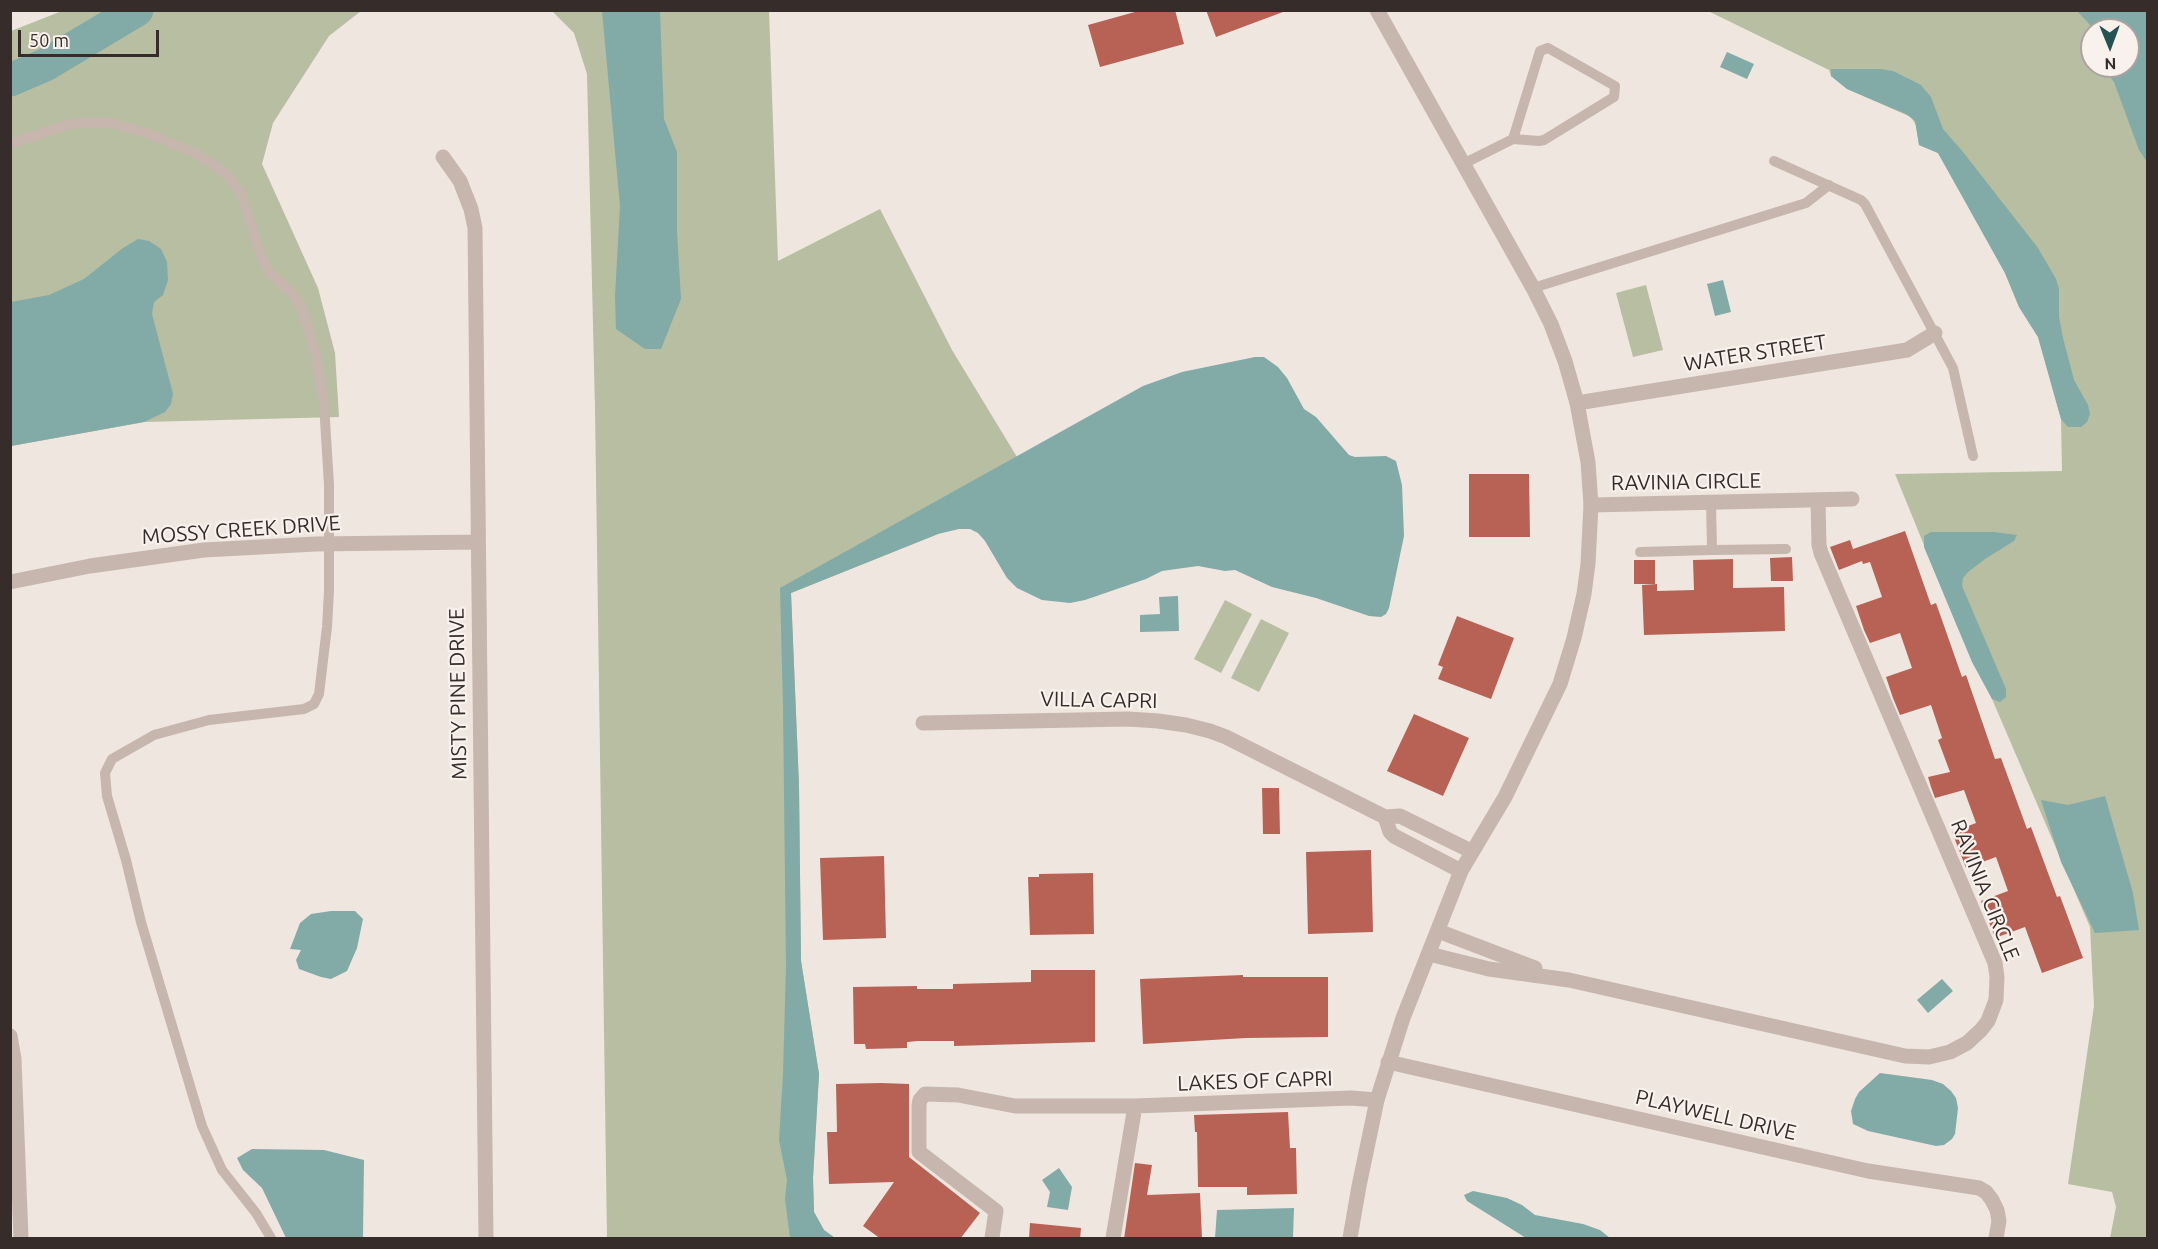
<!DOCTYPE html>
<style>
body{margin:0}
#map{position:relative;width:2158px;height:1249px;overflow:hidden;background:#f0e6e0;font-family:Ubuntu,sans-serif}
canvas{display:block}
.frame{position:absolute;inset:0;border:12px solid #362d2b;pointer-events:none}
.north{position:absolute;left:2080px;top:18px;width:60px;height:60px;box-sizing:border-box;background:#f8f1ec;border:2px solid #aaa39f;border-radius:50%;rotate:179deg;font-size:16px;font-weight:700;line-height:24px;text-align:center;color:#362d2b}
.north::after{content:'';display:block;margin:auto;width:21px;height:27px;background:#255351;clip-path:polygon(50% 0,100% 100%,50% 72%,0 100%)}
.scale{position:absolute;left:18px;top:30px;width:141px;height:27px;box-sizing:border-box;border:3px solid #362d2b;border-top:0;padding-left:8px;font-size:18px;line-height:21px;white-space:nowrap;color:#362d2b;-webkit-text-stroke:4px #f8f1ec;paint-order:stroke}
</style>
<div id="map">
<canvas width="2158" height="1249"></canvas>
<div class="frame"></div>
<div class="north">N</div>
<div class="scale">50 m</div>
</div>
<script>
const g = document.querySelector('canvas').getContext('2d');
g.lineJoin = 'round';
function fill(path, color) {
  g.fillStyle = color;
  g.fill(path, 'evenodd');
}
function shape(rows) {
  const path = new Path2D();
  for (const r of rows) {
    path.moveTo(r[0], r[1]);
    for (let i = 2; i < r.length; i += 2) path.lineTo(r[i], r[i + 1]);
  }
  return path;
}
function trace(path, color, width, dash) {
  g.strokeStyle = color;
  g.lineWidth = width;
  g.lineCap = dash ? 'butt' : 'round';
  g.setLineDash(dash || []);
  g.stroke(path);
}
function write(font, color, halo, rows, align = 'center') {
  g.font = font + ' Ubuntu,sans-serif';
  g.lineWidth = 4.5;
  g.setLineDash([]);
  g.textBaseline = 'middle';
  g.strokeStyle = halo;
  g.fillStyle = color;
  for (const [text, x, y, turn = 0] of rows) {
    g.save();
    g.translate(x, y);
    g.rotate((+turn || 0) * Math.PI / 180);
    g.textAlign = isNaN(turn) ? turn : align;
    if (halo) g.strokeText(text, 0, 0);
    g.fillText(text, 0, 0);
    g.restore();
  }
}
fill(shape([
 [62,11,361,11,329,36,273,123,262,164,318,288,335,353,339,417,144,422,11,446,11,31],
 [552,11,769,11,778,261,880,209,952,350,1017,457,938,534,791,593,799,786,801,961,819,1074,813,1178,814,1212,824,1230,835,1238,607,1238,595,409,587,74,574,33],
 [1708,11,2147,11,2147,1238,2110,1238,2116,1207,2112,1192,2068,1184,2094,1006,2090,927,1992,699,1957,626,1895,474,2062,471,2061,419,2038,337,2019,307,2005,273,1938,153,1919,145,1916,125,1911,117,1847,89,1831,76,1829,70],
 [2092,30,2128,30,2128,66,2092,66],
 [1646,285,1663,350,1633,357,1616,293],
 [1225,600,1252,614,1221,673,1194,659],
 [1261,619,1289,633,1259,692,1231,678]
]), '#b7bea1');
fill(shape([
 [602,11,660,11,664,119,677,152,677,232,681,299,661,349,645,349,616,329,615,296,620,206],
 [2077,11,2147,11,2147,162,2139,150,2114,82,2104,69,2104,66,2128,66,2128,30,2095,30],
 [1727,52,1754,64,1747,79,1720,67],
 [1831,69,1880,69,1893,71,1921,85,1931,97,1943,129,1963,152,2038,248,2056,279,2059,289,2059,317,2063,338,2074,380,2088,405,2090,414,2087,422,2081,427,2068,427,2061,419,2038,337,2019,307,2005,273,1938,153,1919,145,1915,121,1906,114,1847,89,1831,76],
 [138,239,149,241,161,249,167,262,168,280,163,295,154,302,152,314,173,394,171,404,165,412,144,422,11,446,11,302,49,295,84,279,123,248],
 [1723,280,1731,312,1715,316,1707,284],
 [1255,357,1264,357,1278,367,1287,378,1304,409,1316,417,1349,455,1355,457,1386,456,1396,461,1402,485,1404,536,1389,608,1386,614,1381,617,1369,616,1316,598,1272,587,1235,570,1225,571,1198,566,1162,571,1146,579,1085,600,1070,603,1042,600,1017,588,1007,578,985,541,978,533,970,529,959,529,938,534,791,593,799,786,801,961,819,1074,813,1178,814,1212,824,1230,835,1238,790,1238,785,1199,787,1180,779,1140,783,1074,786,967,783,706,780,588,1143,386,1182,372],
 [1931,532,1994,532,2017,535,2014,541,1985,559,1968,572,1963,578,1962,586,2006,689,2006,697,2000,702,1992,699,1972,662,1924,547,1924,536],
 [1178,596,1179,631,1140,632,1140,615,1160,614,1159,597],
 [2105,796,2133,893,2139,930,2095,933,2061,862,2041,800,2068,805],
 [331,911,355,911,363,919,357,948,347,971,331,979,321,977,299,969,296,960,301,950,290,949,300,923,311,914],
 [1942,979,1953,991,1928,1013,1917,1000],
 [1880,1073,1932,1080,1943,1084,1951,1091,1956,1098,1958,1108,1955,1134,1952,1139,1944,1145,1936,1146,1868,1131,1853,1124,1851,1111,1855,1099,1859,1092],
 [252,1149,324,1150,364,1160,363,1238,286,1238,262,1188,243,1170,237,1158],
 [1059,1168,1072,1187,1068,1210,1047,1207,1050,1192,1042,1180],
 [1473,1191,1507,1198,1522,1205,1535,1215,1583,1224,1600,1230,1610,1238,1526,1238,1467,1201,1464,1195],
 [1294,1208,1293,1238,1215,1238,1217,1210]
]), '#82aaa7');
trace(shape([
 [10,80,45,65,137,10]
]), '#82aaa7', 33);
fill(shape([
 [1142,10,1175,10,1184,44,1100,67,1088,25],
 [1206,10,1283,10,1283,12,1216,37],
 [1469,474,1529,474,1530,537,1469,537],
 [1905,531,1931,605,1936,603,1962,677,1966,675,1995,759,2001,758,2027,829,2031,827,2057,897,2060,896,2083,958,2042,973,2025,927,1995,938,1981,901,2008,891,1996,857,1966,868,1952,832,1976,823,1964,790,1935,798,1931,787,1928,777,1950,772,1938,740,1942,738,1931,705,1900,715,1893,698,1886,677,1912,668,1900,633,1870,643,1864,630,1856,606,1882,597,1870,562,1863,564,1862,561,1839,570,1830,547,1850,540,1853,549],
 [1792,557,1793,581,1771,581,1770,558],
 [1733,559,1733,588,1784,587,1785,631,1644,635,1642,585,1657,584,1657,591,1694,590,1693,560],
 [1634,560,1655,560,1655,584,1634,584],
 [1457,616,1514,638,1491,699,1438,679,1443,667,1438,665],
 [1414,714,1469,738,1443,796,1387,771],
 [1262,788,1279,788,1280,834,1263,834],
 [1371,850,1373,932,1308,934,1306,852],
 [884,856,886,938,823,940,820,858],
 [1093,873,1094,934,1030,935,1028,877,1039,877,1039,874],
 [1031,970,1095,970,1095,1042,954,1046,954,1041,918,1041,907,1042,907,1048,866,1049,865,1044,854,1044,853,987,917,986,917,989,953,989,953,984,1031,982],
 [1243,975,1243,977,1328,977,1328,1037,1246,1038,1143,1044,1140,979],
 [881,1083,909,1084,909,1157,980,1213,960,1239,881,1239,863,1226,894,1182,829,1184,827,1132,837,1132,836,1084],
 [1288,1112,1290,1148,1296,1148,1297,1194,1247,1195,1247,1187,1198,1187,1197,1132,1195,1132,1194,1115],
 [1135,1163,1152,1165,1147,1195,1200,1193,1202,1239,1124,1239],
 [1030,1223,1081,1228,1080,1239,1029,1239]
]), '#b86256');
trace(shape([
 [1548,48,1615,86,1614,97,1544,140,1539,141,1513,139,1540,51,1548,48],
 [10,144,67,125,82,123,111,123,147,133,193,152,217,167,227,175,241,193,263,261,270,273,289,290,300,304,309,330,316,356,324,404,329,485,329,591,327,627,319,694,314,704,304,709,209,720,154,735,112,759,105,773,107,796,126,860,141,922,202,1126,222,1170,256,1213,271,1238],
 [1774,161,1861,200,1865,204,1953,368,1973,456],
 [1463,164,1513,139],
 [1533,288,1806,203,1829,185],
 [1711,502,1712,550,1786,549],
 [1640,552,1712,550]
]), '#c7b6ad', 10);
trace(shape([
 [443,157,460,181,471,209,475,228,486,1238],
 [1577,403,1907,350,1935,333],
 [1591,505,1852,499],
 [10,582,90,566,204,550,316,544,477,542],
 [923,723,1128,719,1158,721,1186,725,1210,731,1226,737,1385,817,1400,816,1471,851],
 [1385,817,1390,832,1394,836,1461,871],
 [1438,931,1535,968],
 [1429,954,1489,969,1569,980,1905,1056,1929,1057,1950,1052,1967,1043,1981,1030,1988,1021,1996,1000,1997,977,1995,963,1821,553,1819,545,1818,500],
 [10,1036,14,1059,21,1238],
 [1388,1062,1868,1171,1979,1188,1986,1192,1992,1200,1997,1210,1999,1221,1996,1238],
 [992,1238,996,1211,919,1152,919,1105,920,1100,925,1094,958,1095,1015,1106,1135,1106,1351,1098,1377,1100],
 [1113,1238,1135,1106]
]), '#c7b6ad', 15);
trace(shape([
 [1350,1238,1359,1186,1377,1100,1403,1018,1461,871,1505,797,1560,684,1574,638,1584,594,1588,564,1591,505,1588,462,1577,403,1565,361,1551,324,1533,288,1377,10]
]), '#c7b6ad', 15);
write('21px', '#362d2b', '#f8f1ec', [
 ["WATER STREET",1755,353,-9],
 ["RAVINIA CIRCLE",1686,482,-1],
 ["MOSSY CREEK DRIVE",241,530,-4],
 ["MISTY PINE DRIVE",458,694,-91],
 ["VILLA CAPRI",1099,700,1],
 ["RAVINIA CIRCLE",1985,890,68],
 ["LAKES OF CAPRI",1255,1081,-2],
 ["PLAYWELL DRIVE",1716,1115,13]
]);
</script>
